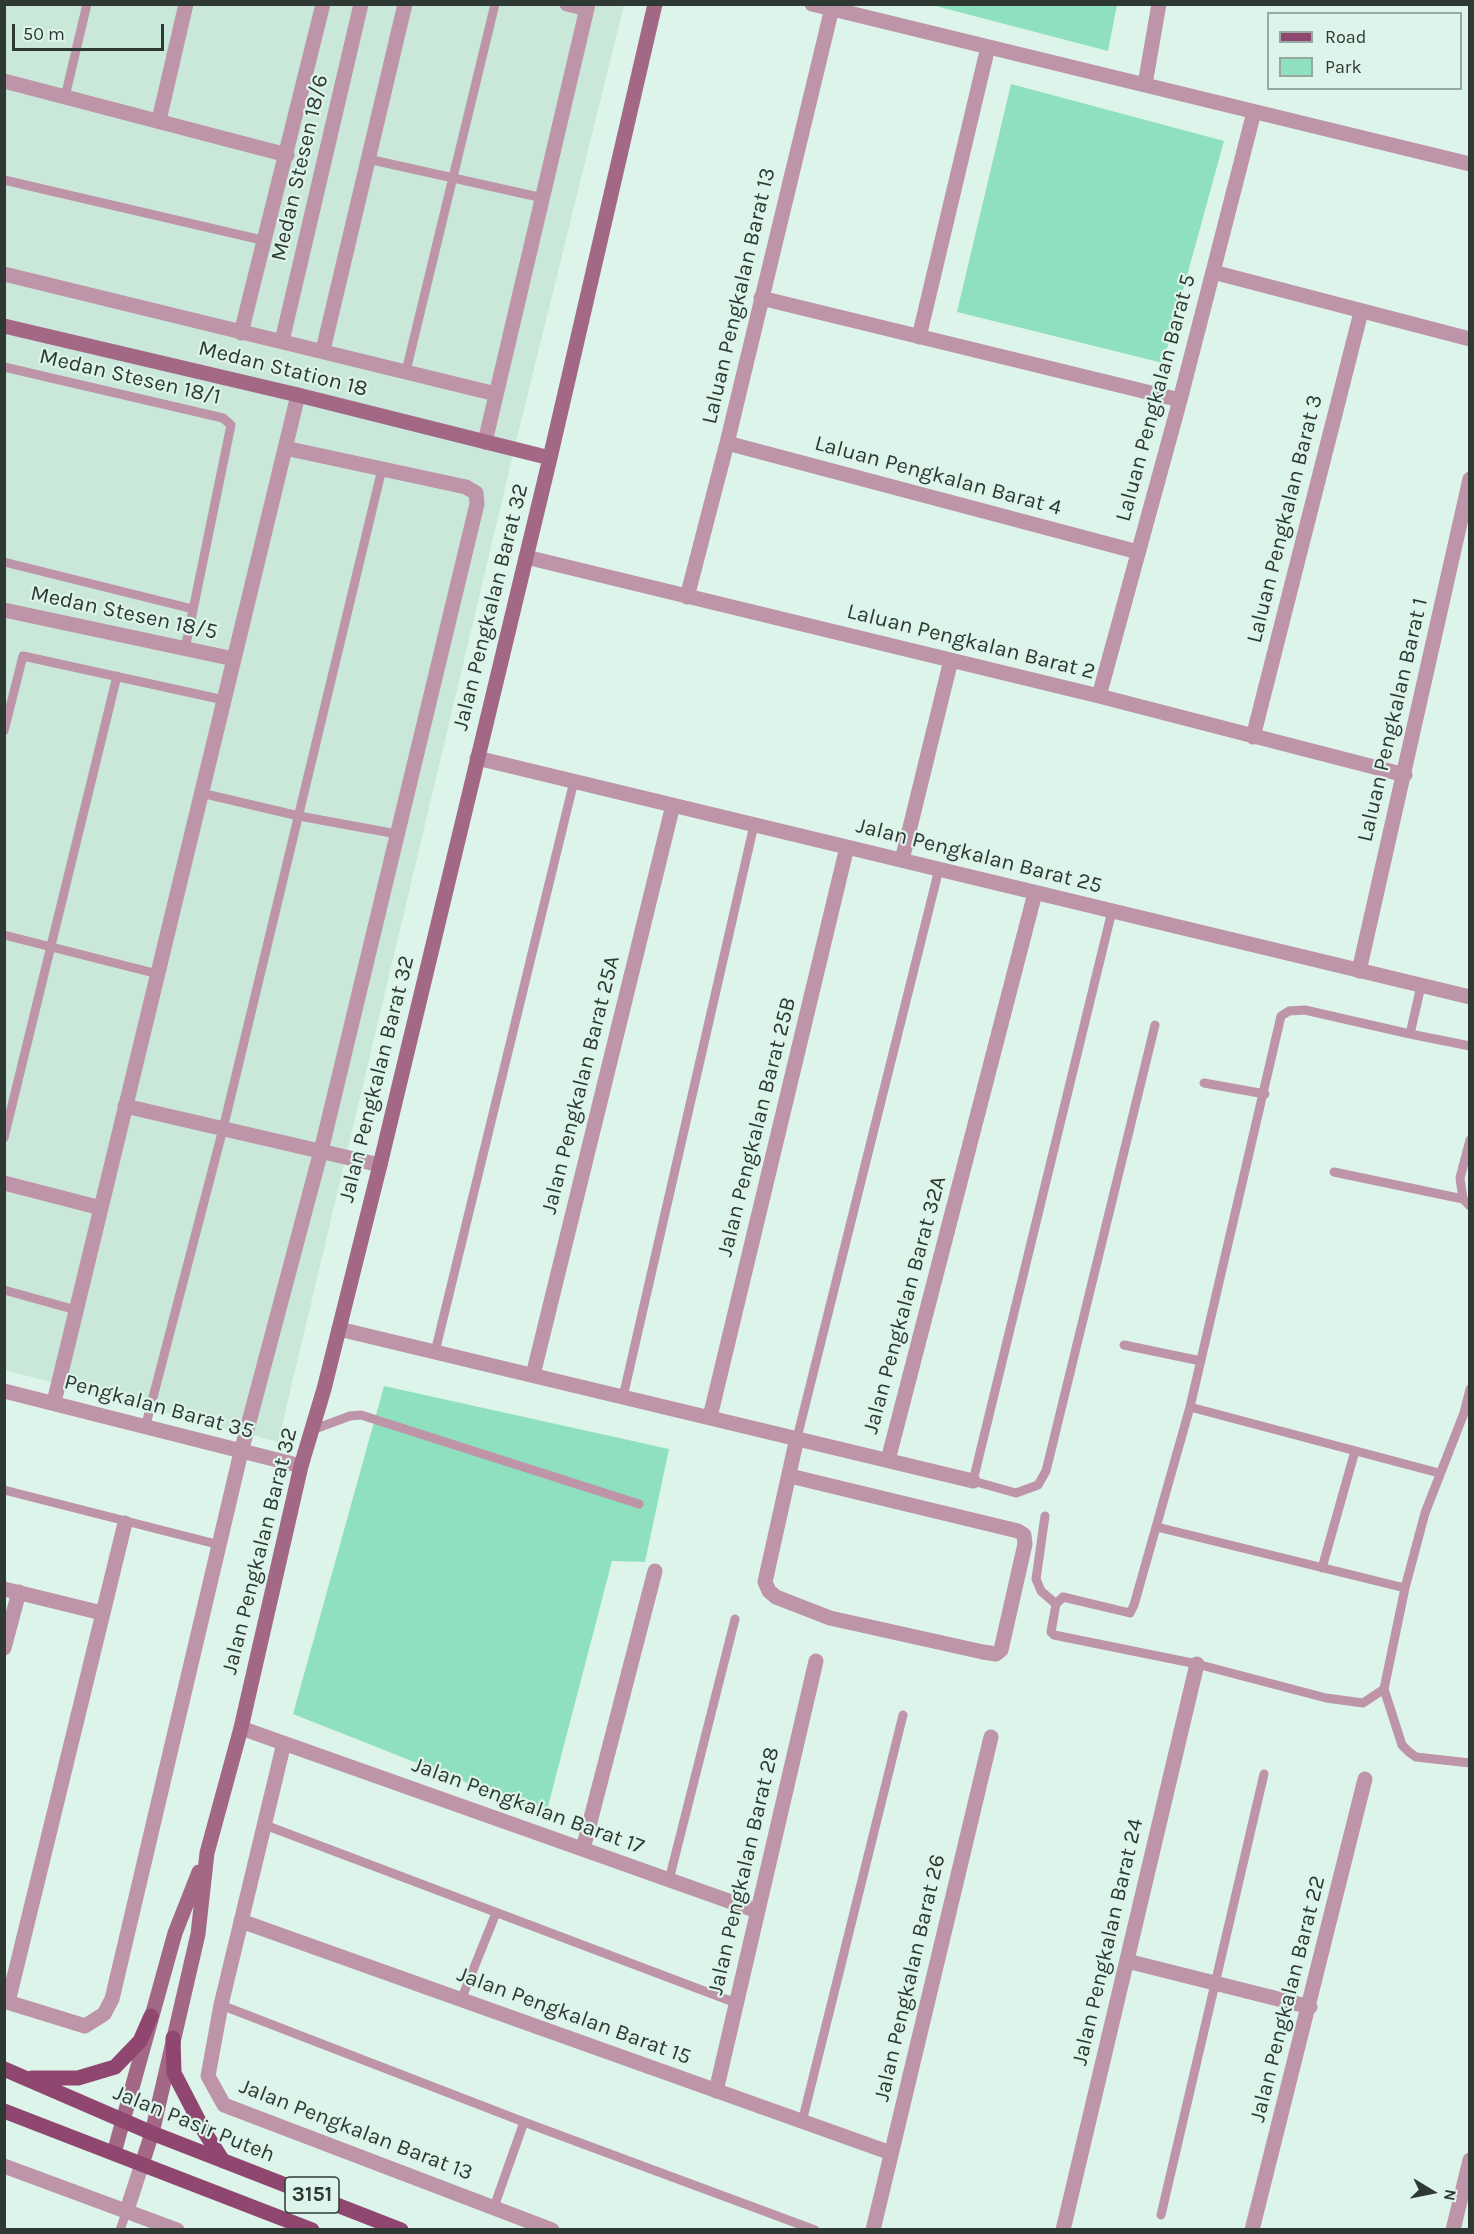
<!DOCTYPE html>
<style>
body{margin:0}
#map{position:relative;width:1474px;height:2234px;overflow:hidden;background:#dcf4e9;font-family:Karla,sans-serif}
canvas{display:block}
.frame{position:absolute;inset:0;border:6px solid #2f3934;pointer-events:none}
.legend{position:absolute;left:1267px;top:12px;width:195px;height:78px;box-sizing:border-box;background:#dcf4e9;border:2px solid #97a9a1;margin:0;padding:8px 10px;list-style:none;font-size:18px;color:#2f3934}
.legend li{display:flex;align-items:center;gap:12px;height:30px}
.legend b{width:30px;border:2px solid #97a9a1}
.north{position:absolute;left:1402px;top:2162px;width:60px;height:60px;-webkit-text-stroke:4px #dcf4e9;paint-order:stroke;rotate:100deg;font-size:16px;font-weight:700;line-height:24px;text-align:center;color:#2f3934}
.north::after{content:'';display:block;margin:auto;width:21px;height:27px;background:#2f3934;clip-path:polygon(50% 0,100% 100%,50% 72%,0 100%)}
.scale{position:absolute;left:12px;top:24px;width:152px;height:27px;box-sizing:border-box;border:3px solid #2f3934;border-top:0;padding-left:8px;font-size:18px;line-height:21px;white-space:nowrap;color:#2f3934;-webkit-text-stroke:4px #dcf4e9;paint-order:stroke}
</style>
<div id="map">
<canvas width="1474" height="2234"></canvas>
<div class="frame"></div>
<ul class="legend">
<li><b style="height:8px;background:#90476f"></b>Road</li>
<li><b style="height:16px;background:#8fe0bf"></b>Park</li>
</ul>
<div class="north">N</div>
<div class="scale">50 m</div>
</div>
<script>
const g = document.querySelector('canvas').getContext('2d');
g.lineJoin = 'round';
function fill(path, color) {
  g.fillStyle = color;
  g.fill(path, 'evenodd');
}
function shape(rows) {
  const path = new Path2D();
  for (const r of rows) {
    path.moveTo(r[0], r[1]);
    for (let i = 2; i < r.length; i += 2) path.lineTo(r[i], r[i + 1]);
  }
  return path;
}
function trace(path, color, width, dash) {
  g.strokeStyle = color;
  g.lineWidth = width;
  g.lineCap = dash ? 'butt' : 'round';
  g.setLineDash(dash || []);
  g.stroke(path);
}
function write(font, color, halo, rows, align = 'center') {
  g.font = font + ' Karla,sans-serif';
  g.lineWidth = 4.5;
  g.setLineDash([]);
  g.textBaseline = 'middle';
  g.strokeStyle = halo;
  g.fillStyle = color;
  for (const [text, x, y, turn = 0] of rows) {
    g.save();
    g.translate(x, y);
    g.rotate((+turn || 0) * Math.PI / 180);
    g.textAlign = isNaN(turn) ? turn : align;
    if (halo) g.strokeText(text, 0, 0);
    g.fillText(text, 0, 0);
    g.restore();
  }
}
fill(shape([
 [4,5,624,5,520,425,278,1442,5,1370]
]), '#c9e8d9');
fill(shape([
 [932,5,1117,4,1117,5,1108,51],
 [1011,84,1224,141,1163,363,957,312],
 [384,1386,669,1449,645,1562,612,1561,546,1814,293,1714]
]), '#8fe0bf');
trace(shape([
 [65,97,87,4],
 [368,159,543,198],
 [4,180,266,241],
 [4,367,223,418,231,425,185,649],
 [406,371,495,4],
 [4,562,193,609],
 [4,731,23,656,224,700],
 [201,793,299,816,397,834],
 [1112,911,973,1481,1016,1493,1038,1485,1046,1471,1155,1025],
 [4,935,158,974],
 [1421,986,1410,1034,1305,1010,1289,1011,1281,1016,1190,1407,1134,1605,1130,1613,1126,1612,1063,1597,1056,1604,1051,1632,1054,1635,1197,1664,1326,1698,1363,1703,1384,1689,1405,1588,1425,1513,1464,1413,1470,1389],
 [1410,1034,1470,1046],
 [1204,1083,1265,1094],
 [4,1138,117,676],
 [1470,1140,1460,1178,1463,1199,1470,1206],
 [1334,1172,1463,1199],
 [4,1290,76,1310],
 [1124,1345,1201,1361],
 [435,1352,574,781],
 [623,1397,754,825],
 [1190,1407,1439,1473],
 [145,1428,223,1129,382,469],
 [312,1430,350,1416,361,1415,639,1504],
 [797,1438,939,869],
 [4,1490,220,1545],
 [1045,1516,1036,1579,1041,1591,1056,1604],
 [1157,1527,1405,1588],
 [1322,1568,1355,1451],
 [1384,1689,1402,1745,1409,1752,1416,1757,1470,1763],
 [265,1825,736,2003],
 [669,1880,735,1619],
 [461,2000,496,1913],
 [221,2005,524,2122,815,2230],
 [802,2122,903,1715],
 [494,2207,524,2122],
 [1161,2215,1264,1774],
 [120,2230,127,2210]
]), '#be94a8', 9);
trace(shape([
 [567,4,587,9],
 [812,4,1470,164],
 [4,81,287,155],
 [1145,84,1159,4],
 [159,120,186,4],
 [1213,272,1470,339],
 [4,274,496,394],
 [761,298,1180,400],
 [241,333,323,4],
 [919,337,988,47],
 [282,341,361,4],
 [323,350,405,4],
 [485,442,588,4],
 [727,443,1138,552],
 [526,557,1099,696,1405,775],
 [687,597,727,443,833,4],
 [4,610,234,659],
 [1099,696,1180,400,1254,112],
 [1253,737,1361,312],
 [477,758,1470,997],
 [902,860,951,660],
 [1359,971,1470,479],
 [125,1106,380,1165],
 [4,1183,101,1208],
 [339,1329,973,1481],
 [533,1375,673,805],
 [4,1391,301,1466],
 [54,1402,298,395],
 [710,1417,847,847],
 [888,1460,1035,893],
 [790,1476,1018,1531,1024,1535,1025,1544,1001,1650,996,1654,983,1652,830,1618,776,1597,769,1591,765,1582,797,1438],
 [4,1589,102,1613],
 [4,1648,19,1592],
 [241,1728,757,1911],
 [284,1743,221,2005,208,2076,224,2105,552,2230],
 [583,1849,655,1571],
 [241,1921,891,2153],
 [1127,1961,1310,2007],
 [4,2001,85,2026,104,2014,112,1999,241,1452,321,1151,477,504,476,493,466,487,285,448],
 [8,2002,125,1523],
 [716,2091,816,1661],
 [4,2166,177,2230],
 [127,2210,142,2164],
 [873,2230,991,1737],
 [1063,2230,1197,1664],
 [1252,2230,1365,1779],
 [1453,2230,1470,2160]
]), '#be94a8', 15);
trace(shape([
 [4,326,298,395,550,458],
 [114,2153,175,1933,199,1872],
 [142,2164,152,2133,198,1934,207,1853,241,1728,301,1466,324,1389,380,1165,550,458,655,4]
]), '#a46887', 15);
trace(shape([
 [173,2038,174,2073,204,2131,223,2161],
 [4,2069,152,2133,401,2230],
 [32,2078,78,2078,115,2067,140,2041,151,2016],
 [4,2111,312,2230]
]), '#90476f', 15);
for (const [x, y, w] of [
 [312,2195,54]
]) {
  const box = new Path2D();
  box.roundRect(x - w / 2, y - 18, w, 36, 4.5);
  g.fillStyle = '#dcf4e9';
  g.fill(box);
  trace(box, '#2f3934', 1.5);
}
write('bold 21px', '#2f3934', null, [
 ["3151",312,2195]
]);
write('22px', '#2f3934', '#dcf4e9', [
 ["Medan Stesen 18/6",300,168,-77],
 ["Laluan Pengkalan Barat 13",739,296,-77],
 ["Medan Station 18",283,369,14],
 ["Medan Stesen 18/1",130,377,13],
 ["Laluan Pengkalan Barat 5",1156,398,-75],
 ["Laluan Pengkalan Barat 4",938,476,15],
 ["Laluan Pengkalan Barat 3",1285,519,-76],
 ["Jalan Pengkalan Barat 32",491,607,-76],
 ["Medan Stesen 18/5",124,613,12],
 ["Laluan Pengkalan Barat 2",971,642,14],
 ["Laluan Pengkalan Barat 1",1393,720,-77],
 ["Jalan Pengkalan Barat 25",979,856,14],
 ["Jalan Pengkalan Barat 32",377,1079,-76],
 ["Jalan Pengkalan Barat 25A",581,1085,-76],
 ["Jalan Pengkalan Barat 25B",757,1127,-76],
 ["Jalan Pengkalan Barat 32A",905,1305,-75],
 ["Pengkalan Barat 35",159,1407,15],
 ["Jalan Pengkalan Barat 32",260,1551,-76],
 ["Jalan Pengkalan Barat 17",528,1806,20],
 ["Jalan Pengkalan Barat 28",744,1871,-77],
 ["Jalan Pengkalan Barat 24",1108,1942,-77],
 ["Jalan Pengkalan Barat 26",910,1978,-77],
 ["Jalan Pengkalan Barat 22",1288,1999,-76],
 ["Jalan Pengkalan Barat 15",574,2016,20],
 ["Jalan Pasir Puteh",194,2124,22],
 ["Jalan Pengkalan Barat 13",356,2130,21]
]);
</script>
